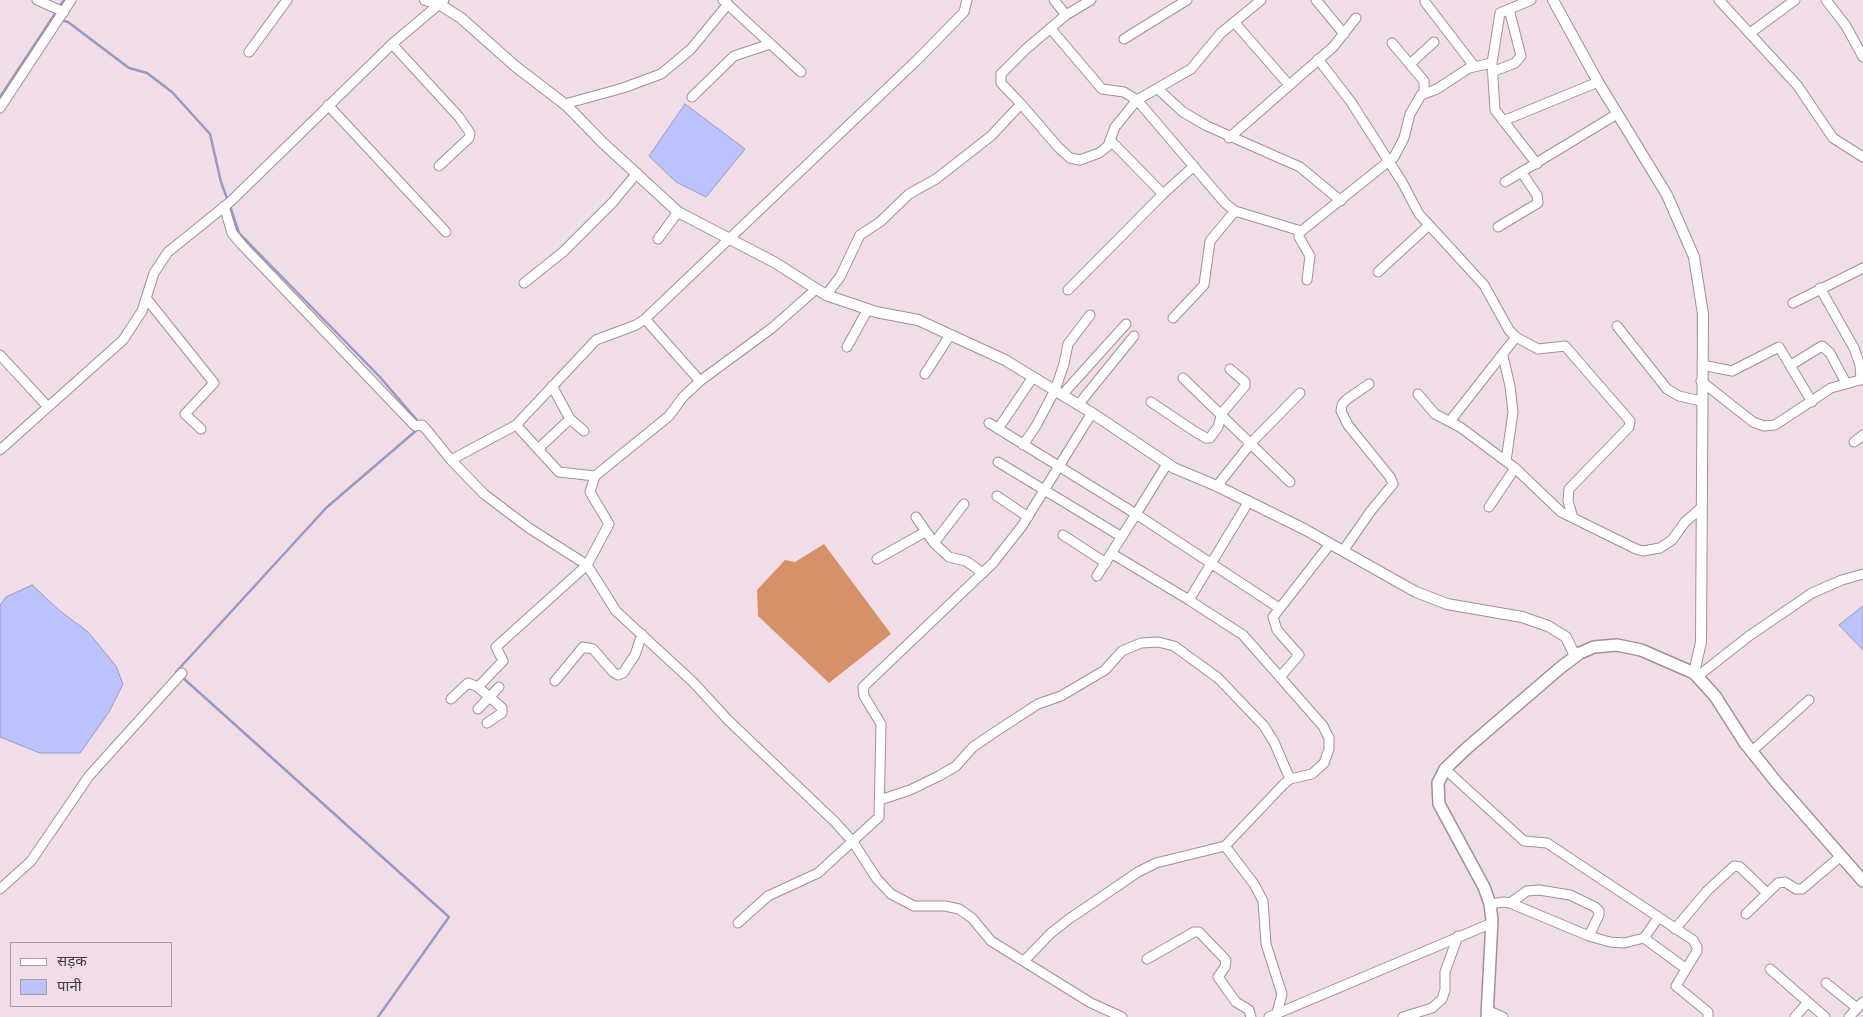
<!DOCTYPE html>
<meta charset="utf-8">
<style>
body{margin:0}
#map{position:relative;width:1863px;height:1017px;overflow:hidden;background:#f0dde7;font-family:"DejaVu Sans","Noto Sans Devanagari",sans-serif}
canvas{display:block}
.legend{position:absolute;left:10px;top:942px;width:162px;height:65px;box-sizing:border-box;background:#f0dde7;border:1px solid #aa9ca4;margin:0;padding:6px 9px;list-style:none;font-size:15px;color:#423b3f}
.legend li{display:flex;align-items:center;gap:10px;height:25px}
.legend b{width:25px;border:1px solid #aa9ca4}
</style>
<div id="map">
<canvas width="1863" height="1017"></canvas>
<ul class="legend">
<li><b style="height:6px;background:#fff"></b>सड़क</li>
<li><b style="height:14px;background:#bcc2fc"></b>पानी</li>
</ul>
</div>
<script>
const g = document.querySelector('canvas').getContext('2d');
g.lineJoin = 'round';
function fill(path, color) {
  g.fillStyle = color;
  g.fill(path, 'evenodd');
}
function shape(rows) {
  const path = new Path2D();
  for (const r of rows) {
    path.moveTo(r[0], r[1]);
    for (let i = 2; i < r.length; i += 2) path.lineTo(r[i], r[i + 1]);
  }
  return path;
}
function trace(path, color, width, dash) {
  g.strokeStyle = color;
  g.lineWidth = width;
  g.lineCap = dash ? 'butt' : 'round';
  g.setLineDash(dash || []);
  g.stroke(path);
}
fill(shape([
 [824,544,891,634,829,683,758,616,757,590,785,560,795,562]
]), '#d79169');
const water = shape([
 [685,104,745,149,706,197,676,182,649,156,685,104],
 [32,585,60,611,88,632,116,666,123,684,109,712,80,753,40,753,0,737,0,605,6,597,32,585],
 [1863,606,1863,650,1839,625,1863,606]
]);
fill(water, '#bcc2fc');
trace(water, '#979ac3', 1);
trace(shape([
 [61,20,68,22,129,68,147,73,172,92,210,134,221,182,228,201],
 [0,97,64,0],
 [230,206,239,233,379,376,416,419,417,423],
 [178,674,176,672,326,508,418,429],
 [182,677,449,917,378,1017]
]), '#979ac3', 2.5);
const minor = shape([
 [37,0,64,12],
 [723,0,801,72],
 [1054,0,1066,15],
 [1316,0,1344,34],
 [1531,0,1500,13,1492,63,1495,110,1537,164],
 [1719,0,1797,85,1833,138,1863,157],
 [1826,0,1846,26,1863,57],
 [1425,2,1474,66],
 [1234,22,1289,85],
 [1750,33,1795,0],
 [1124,39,1187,0],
 [1392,43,1424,81,1424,93],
 [392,44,459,117,470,133,469,138,439,166],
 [249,52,287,0],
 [1318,59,1351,102,1402,182,1419,214,1484,285,1509,330,1516,337,1538,349,1565,346,1630,421,1629,427,1569,489,1568,501,1573,518],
 [1410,64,1434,42],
 [1492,72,1515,63,1521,56,1509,9],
 [1158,89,1183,112,1207,126,1300,167,1341,201],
 [692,97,734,56,770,44],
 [565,104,623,88,661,74,691,49,728,4],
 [1021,104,1058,147,1070,158,1080,160,1099,153,1108,146,1115,127,1137,100,1124,92,1102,89,1051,29],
 [328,105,446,232],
 [0,108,71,0],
 [1503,121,1598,82],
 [1229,138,1333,47,1356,18],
 [1111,141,1163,194,1194,166],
 [1505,182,1617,114],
 [224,206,232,233,242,245,415,426,422,425,426,429,451,460,484,494,529,528,587,565,616,611,693,682,728,720,835,822,853,842,877,879,891,894,914,906,945,906,959,909,972,918,991,941,1091,1003,1122,1017],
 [1235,211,1301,231],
 [1498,227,1538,203,1537,195,1522,173],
 [658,239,678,212],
 [1378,272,1428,226],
 [1307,280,1310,256,1299,237,1299,233,1394,157,1404,138,1410,114,1421,95,1437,89,1469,68,1492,63],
 [524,283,563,252,613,202,637,173],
 [1820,288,1854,348,1860,365,1861,380],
 [1068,290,1163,194],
 [826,295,840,277,860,235,880,222,909,194,936,179,991,136,1021,104,1001,83,1001,74,1026,49,1066,15,1091,0],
 [146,298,214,383,185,414,201,429],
 [1793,303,1863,268],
 [1173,318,1204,285,1210,241,1235,211,1225,203,1137,100,1191,69,1221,33,1261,0],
 [645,319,700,381],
 [1617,326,1667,389,1679,396,1701,401],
 [847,347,868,309],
 [0,355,48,407],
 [1503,356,1510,386,1513,412,1506,461],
 [1702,365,1732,371,1779,347,1812,402],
 [1791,365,1822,346,1830,353,1846,383],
 [925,374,950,335],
 [1183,378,1290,482],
 [1701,381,1753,422,1764,426,1775,425,1831,388,1863,379],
 [552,386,570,419,584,431],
 [1418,394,1435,414,1460,427,1515,468,1561,512,1636,549,1643,551,1660,548,1672,540,1685,522,1700,509],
 [1062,395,1126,324],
 [1151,402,1194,431,1206,438,1210,438,1218,427,1222,413,1245,386,1245,382,1230,369],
 [1078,405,1134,336],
 [1450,421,1516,337],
 [989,423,1136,514,1097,576],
 [516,425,559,472,595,476],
 [998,429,1033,377],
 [1854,442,1863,435],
 [1023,445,1036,426,1055,390,1064,364,1068,344,1090,315],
 [538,449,570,419],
 [0,450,123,340,142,311,154,273,168,252,230,202,392,44,444,0],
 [451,460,516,425,596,340,636,325,645,319,917,60,964,12,967,0],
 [998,462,1122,537],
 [1167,464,1136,514,1279,608],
 [1217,486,1251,443,1300,393],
 [997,496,1028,517],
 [1489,507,1515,468],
 [916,517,934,543,949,557,966,561,983,573],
 [1063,535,1106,563],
 [934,543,964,504],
 [1343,551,1370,512,1393,484,1390,477,1348,425,1341,411,1342,405,1346,400,1369,384],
 [1111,553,1189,600,1249,501],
 [877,559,925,532],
 [1698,676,1749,636,1812,593,1842,580,1863,574],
 [1280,677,1299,655,1277,630,1273,617,1330,544],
 [555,681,583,647,593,649,613,672,618,675,623,673,635,655,642,634],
 [478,687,502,708,502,713,487,723],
 [451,699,468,683,478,687,503,661,496,647,587,565,609,524,590,492,595,476,669,416,683,397,700,381,772,328,815,290],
 [478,709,499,687],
 [1752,751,1809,700],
 [1445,769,1524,841,1547,843,1693,940,1697,947,1697,951,1676,986,1708,1012,1708,1017],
 [880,800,910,790,939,776,956,766,973,747,995,732,1038,704,1061,696,1105,670,1122,651,1141,643,1158,642,1174,646,1218,678,1264,726,1274,742,1290,779],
 [1225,846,1254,884,1263,901,1266,944,1282,994,1277,1013],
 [0,889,31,861,89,776,182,673],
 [1510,903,1527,891,1539,890,1570,895,1595,907,1599,911,1599,915,1589,936],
 [1490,904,1504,902,1510,903,1589,936,1610,942,1624,943,1644,938,1658,918],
 [1746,914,1778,883,1785,882,1796,889,1802,889,1841,856],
 [738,923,768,896,818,873,879,817,881,724,864,696,863,687,993,563,1022,526,1092,413],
 [1675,929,1707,891,1734,866,1740,867,1767,893],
 [1644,938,1685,968],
 [1147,959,1194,932,1199,932,1226,960,1225,967,1218,977,1236,1002,1249,1010,1251,1017],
 [1024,961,1051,933,1069,919,1138,872,1156,863,1225,846,1284,784,1290,779,1312,774,1324,763,1329,749,1329,738,1323,726,1243,635,1189,600],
 [1770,969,1825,1017],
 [1826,983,1857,1008],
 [1487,1010,1503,1017],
 [1269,1017,1492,923],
 [1403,1017,1432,1008,1442,999,1445,990,1445,972,1458,936],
 [1795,1017,1808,1002],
 [1849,1017,1863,1002]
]);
const tertiary = shape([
 [425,0,439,4,461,18,515,66,567,106,602,142,678,212,774,262,826,295,876,312,918,320,1005,360,1092,413,1174,468,1217,486,1304,529,1416,592,1447,604,1522,617,1548,626,1566,637,1575,656],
 [1553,0,1598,82,1667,195,1694,257,1703,314,1701,642,1694,673]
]);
const secondary = shape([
 [1487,1017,1492,920,1490,904,1484,887,1439,804,1438,783,1445,769,1467,748,1560,668,1580,653,1594,647,1617,645,1641,650,1694,673,1715,696,1745,743,1777,783,1863,881]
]);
trace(minor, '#a19099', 11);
trace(tertiary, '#a19099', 12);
trace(secondary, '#a19099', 14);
trace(minor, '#fff', 9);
trace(tertiary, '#fff', 10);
trace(secondary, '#fff', 11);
</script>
